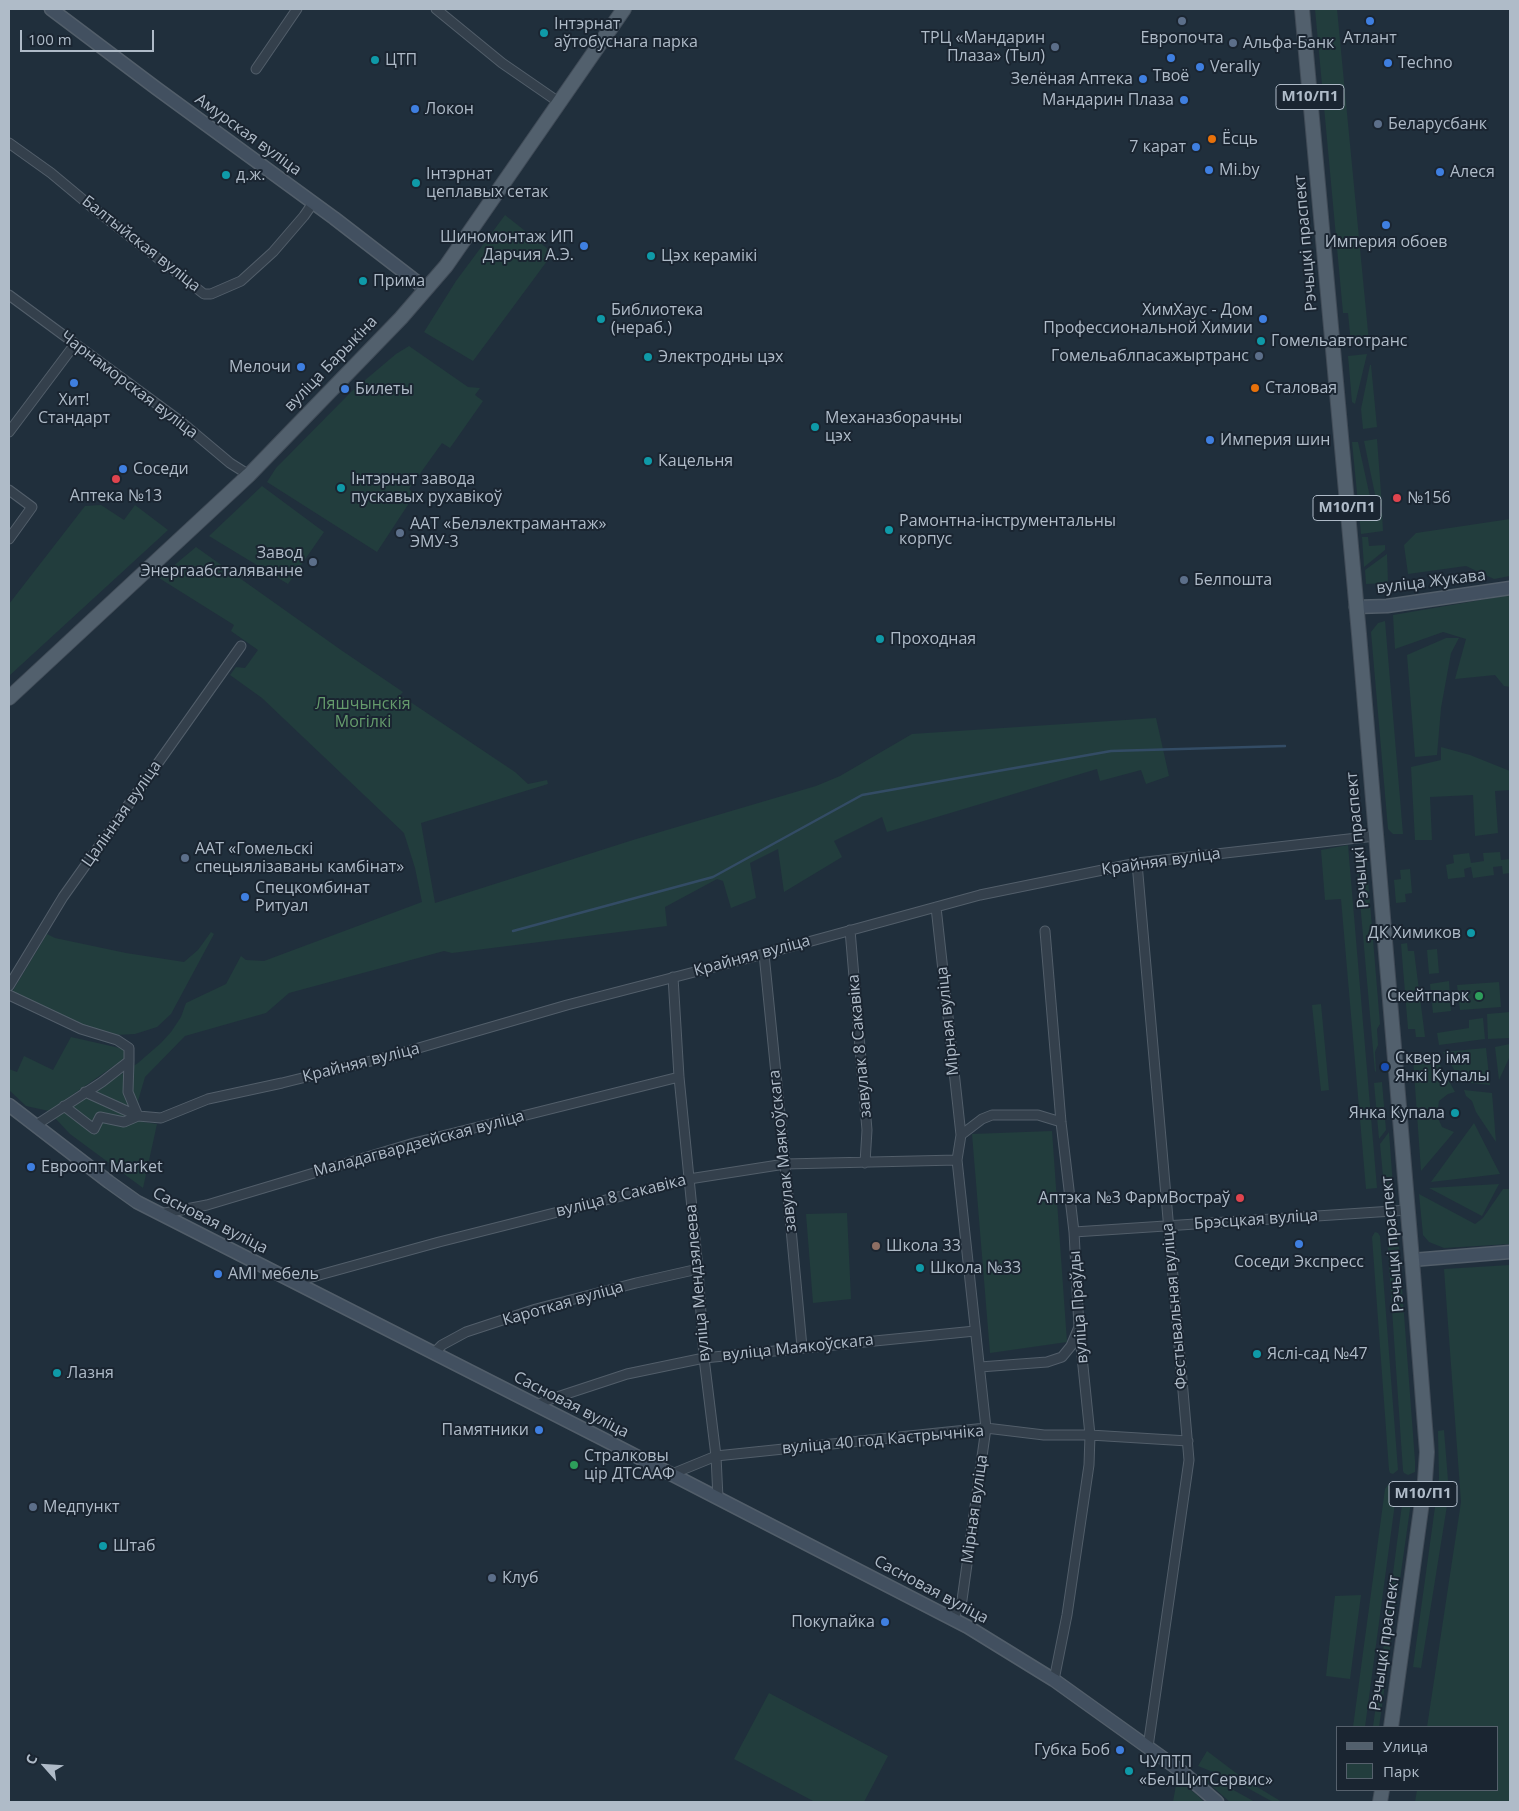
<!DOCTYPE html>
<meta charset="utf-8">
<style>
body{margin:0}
#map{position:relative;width:1519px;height:1811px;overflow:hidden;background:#202f3c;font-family:"Open Sans",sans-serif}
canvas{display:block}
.frame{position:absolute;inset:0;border:10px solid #afbbc8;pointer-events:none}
.legend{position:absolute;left:1336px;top:1726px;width:162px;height:65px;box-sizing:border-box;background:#1a2531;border:1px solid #56616d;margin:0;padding:6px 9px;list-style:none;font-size:15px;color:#afbbc8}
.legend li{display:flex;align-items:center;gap:10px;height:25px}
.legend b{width:25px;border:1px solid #56616d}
.north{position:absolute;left:20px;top:1741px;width:50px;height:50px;-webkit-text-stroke:4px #1a2531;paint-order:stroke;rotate:296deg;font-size:14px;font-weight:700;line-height:20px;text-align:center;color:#afbbc8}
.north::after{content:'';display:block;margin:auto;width:18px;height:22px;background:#afbbc8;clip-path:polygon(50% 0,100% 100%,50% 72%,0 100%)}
.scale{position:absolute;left:20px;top:30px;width:134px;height:22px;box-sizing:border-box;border:2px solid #afbbc8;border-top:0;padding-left:6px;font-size:15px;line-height:18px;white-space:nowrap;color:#afbbc8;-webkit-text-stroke:4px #1a2531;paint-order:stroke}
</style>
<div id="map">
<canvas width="1519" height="1811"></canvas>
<div class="frame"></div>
<ul class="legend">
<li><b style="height:6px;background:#52606d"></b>Улица</li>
<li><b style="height:14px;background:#223d3d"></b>Парк</li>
</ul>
<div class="north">С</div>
<div class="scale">100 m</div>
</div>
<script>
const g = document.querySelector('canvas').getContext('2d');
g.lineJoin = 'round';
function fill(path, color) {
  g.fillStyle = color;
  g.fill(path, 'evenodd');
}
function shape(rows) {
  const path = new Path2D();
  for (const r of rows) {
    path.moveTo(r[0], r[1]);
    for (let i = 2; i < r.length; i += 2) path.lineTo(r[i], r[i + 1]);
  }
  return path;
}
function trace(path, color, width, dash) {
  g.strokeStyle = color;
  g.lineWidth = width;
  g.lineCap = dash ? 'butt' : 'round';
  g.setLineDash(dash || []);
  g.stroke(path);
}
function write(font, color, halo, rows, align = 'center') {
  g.font = font + ' "Open Sans",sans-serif';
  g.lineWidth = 4;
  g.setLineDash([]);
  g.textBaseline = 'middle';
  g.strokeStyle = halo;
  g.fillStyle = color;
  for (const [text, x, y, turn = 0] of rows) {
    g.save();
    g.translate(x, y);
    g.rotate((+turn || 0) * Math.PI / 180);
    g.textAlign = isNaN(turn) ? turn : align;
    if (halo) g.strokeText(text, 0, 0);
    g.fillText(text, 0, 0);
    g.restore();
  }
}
fill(shape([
 [1315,9,1337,9,1369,342,1351,344,1348,313,1343,313],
 [505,215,553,253,473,361,424,332,456,281],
 [409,346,468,387,480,388,475,395,483,401,450,448,442,443,409,489,415,494,377,552,267,482,276,468,351,392,396,354],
 [1367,354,1355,404,1352,402,1348,356],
 [1370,365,1371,365,1377,427,1363,429,1361,409],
 [1377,439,1382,506,1377,504,1364,441],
 [1352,442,1358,442,1372,506,1378,513,1382,513,1383,531,1361,534],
 [262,486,324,532,288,584,209,536],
 [101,505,124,520,135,505,168,530,9,676,9,604,85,506],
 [1510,519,1510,576,1494,579,1466,566,1408,574,1404,545,1416,533],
 [1362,537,1368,537,1369,546,1385,545,1385,550,1364,567],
 [196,547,341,650,403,692,400,695,515,772,528,784,547,780,548,784,421,823,435,903,633,840,816,786,840,776,912,734,1156,718,1169,776,1146,784,1141,770,1100,781,1097,769,887,832,882,817,834,841,842,857,784,892,778,849,750,863,756,898,731,908,723,881,717,879,665,907,667,926,452,953,444,951,289,993,266,1013,185,1036,145,1077,138,1101,143,1122,157,1124,143,1188,70,1134,55,1118,138,1063,161,1043,171,1032,181,1017,186,1003,226,984,241,956,246,960,264,961,422,902,415,868,404,833,262,698,230,675,236,667,245,668,258,650,231,631,234,625,159,578],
 [1387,554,1388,583,1366,584,1365,570],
 [1510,595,1510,687,1504,686,1495,675,1455,679,1466,639,1443,632,1395,649,1393,615],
 [1385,621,1403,834,1393,834,1388,829,1371,632,1378,623],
 [1446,638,1459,638,1451,653,1441,708,1437,755,1415,757,1407,655],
 [1441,747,1470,755,1510,771,1510,790,1495,791,1498,833,1475,836,1473,795,1430,797,1432,840,1415,840,1411,767,1441,760],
 [1348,845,1377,1188,1366,1189,1341,899,1325,900,1321,850],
 [1500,852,1501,860,1510,859,1510,873,1503,874,1502,866,1493,867,1494,875,1473,878,1471,867,1464,869,1465,877,1448,879,1446,865,1454,863,1453,855,1469,853,1471,863,1484,861,1483,853],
 [1366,855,1380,1024,1377,1029,1378,1045,1375,1052,1376,1071,1375,1072,1356,856],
 [1410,869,1412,893,1405,894,1406,902,1396,903,1394,880,1401,879,1400,870],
 [211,932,214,934,171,1014,157,1027,135,1034,115,1035,86,1027,12,992,47,934,55,938,126,953,184,962,198,950],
 [1407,943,1408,951,1414,951,1425,1037,1416,1037,1415,1029,1408,1029,1401,944],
 [1437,949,1439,973,1429,974,1427,950],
 [1449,981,1451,1011,1433,1013,1430,984],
 [1499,982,1501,1007,1460,1010,1457,985],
 [1321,1004,1329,1090,1321,1091,1312,1005],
 [1510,1012,1510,1038,1488,1039,1487,1014],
 [1483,1018,1485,1039,1439,1045,1437,1033,1469,1028,1469,1020],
 [71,1037,124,1049,124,1059,49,1111,26,1106,9,1090,9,1069,17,1072,24,1056,53,1070],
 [1510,1044,1510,1056,1499,1080,1495,1047],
 [1486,1048,1490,1085,1462,1082,1443,1052],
 [1434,1054,1455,1092,1448,1094,1439,1101,1437,1116,1442,1127,1454,1132,1421,1171,1413,1058],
 [1382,1082,1386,1130,1379,1139,1374,1083],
 [1464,1090,1492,1093,1496,1142,1476,1112,1472,1101,1466,1096],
 [1474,1123,1500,1174,1431,1182],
 [1052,1131,1067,1342,990,1353,972,1134],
 [1389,1132,1393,1186,1384,1187,1380,1144],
 [1499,1184,1482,1216,1429,1188],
 [1503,1189,1510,1189,1510,1244,1444,1248,1429,1242,1423,1235,1419,1194,1475,1224,1483,1218],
 [847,1213,851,1299,813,1303,806,1214],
 [1390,1231,1395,1231,1398,1234,1415,1461,1415,1472,1408,1475,1404,1473,1403,1471,1387,1236],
 [1375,1232,1378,1233,1380,1236,1398,1470,1393,1474,1390,1473,1389,1470,1372,1237],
 [1510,1265,1510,1802,1415,1802,1417,1790,1498,1790,1498,1727,1427,1727,1461,1502,1444,1269],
 [1444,1430,1449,1493,1421,1668,1413,1667,1439,1478,1438,1431],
 [1388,1485,1394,1485,1397,1488,1365,1727,1353,1727,1385,1489],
 [1409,1485,1413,1488,1379,1727,1373,1727,1404,1489,1405,1486],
 [1361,1595,1350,1679,1326,1676,1335,1596],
 [769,1693,888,1756,864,1802,815,1802,734,1759],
 [1207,1751,1244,1779,1282,1802,1273,1802,1233,1780,1198,1766],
 [1197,1773,1228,1787,1255,1802,1230,1802],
 [1177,1779,1197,1795,1204,1802,1173,1802]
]), '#223d3d');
trace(shape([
 [513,931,713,877,862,795,1111,751,1285,746]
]), '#334c65', 2.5);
const street = shape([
 [436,9,502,63,560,103],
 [256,69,297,9],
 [9,143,51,173,93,208,204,294,211,294,241,281,273,252,304,216,313,203],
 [9,295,180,421,230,463,249,475],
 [9,432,75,344],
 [9,490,32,507,9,539],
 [1137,863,1189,1460,1148,1747],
 [936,907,961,1135,957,1160,986,1428,962,1600,953,1619],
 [850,930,867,1130,865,1163],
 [1045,931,1061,1122,1074,1232,1079,1327,1090,1435,1089,1465,1067,1615,1054,1680],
 [764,954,785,1164,802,1347],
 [673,977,679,1077,698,1269,704,1358,716,1456,718,1498],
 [9,986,63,897,241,646],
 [9,995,81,1029,117,1040,129,1048,129,1061,102,1082,36,1125],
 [85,1092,138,1116,161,1118,208,1099,282,1083,391,1056,567,1005,764,954,980,895,1137,863,1375,836],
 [64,1106,94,1129,100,1117,124,1122,138,1116,128,1092,129,1061],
 [961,1135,982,1119,992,1115,1038,1115,1061,1122],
 [160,1214,207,1205,414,1143,679,1077],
 [1074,1232,1408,1210],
 [294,1282,439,1242,689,1179,785,1164,957,1160],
 [434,1353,442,1345,466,1332,536,1309,636,1283,698,1269],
 [980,1367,1047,1362,1062,1357,1071,1346,1079,1327],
 [537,1405,548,1400,627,1374,704,1358,975,1331],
 [672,1474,716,1456,986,1428,1044,1435,1090,1435,1188,1441]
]);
const secondary = shape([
 [51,9,156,88,334,218,426,289],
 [1356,607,1387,606,1510,588],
 [9,1105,109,1182,137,1202,601,1438,968,1627,1054,1680,1181,1771,1217,1802],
 [1412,1260,1510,1252]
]);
const primary = shape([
 [1302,9,1359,634,1412,1260,1427,1452,1425,1480,1391,1727],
 [9,698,249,475,401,318,446,266,624,9],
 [1380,1802,1382,1790]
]);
trace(street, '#525e6a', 11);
trace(secondary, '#525e6a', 15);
trace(primary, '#414c58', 16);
trace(street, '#34404c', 9);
trace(secondary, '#425060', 12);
trace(primary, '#52606d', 14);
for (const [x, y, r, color] of [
 [1182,21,5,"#5c6f8a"],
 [1370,21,5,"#3f7fe0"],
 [544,33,5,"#0f9aa8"],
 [1233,43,5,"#5c6f8a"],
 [1055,47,5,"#5c6f8a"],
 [1171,58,5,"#3f7fe0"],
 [375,60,5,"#0f9aa8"],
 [1388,63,5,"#3f7fe0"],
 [1200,67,5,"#3f7fe0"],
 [1143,79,5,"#3f7fe0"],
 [1184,100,5,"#3f7fe0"],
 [415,109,5,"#3f7fe0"],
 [1378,124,5,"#5c6f8a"],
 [1212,139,5,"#e8710a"],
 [1196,147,5,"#3f7fe0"],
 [1209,170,5,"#3f7fe0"],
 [1440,172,5,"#3f7fe0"],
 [226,175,5,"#0f9aa8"],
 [416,183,5,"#0f9aa8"],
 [1386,225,5,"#3f7fe0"],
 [584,246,5,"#3f7fe0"],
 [651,256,5,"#0f9aa8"],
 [363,281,5,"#0f9aa8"],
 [601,319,5,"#0f9aa8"],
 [1263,319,5,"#3f7fe0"],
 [1261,341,5,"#0f9aa8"],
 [1259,356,5,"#5c6f8a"],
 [648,357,5,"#0f9aa8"],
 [301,367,5,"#3f7fe0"],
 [74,383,5,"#3f7fe0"],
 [1255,388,5,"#e8710a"],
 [345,389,5,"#3f7fe0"],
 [815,427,5,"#0f9aa8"],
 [1210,440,5,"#3f7fe0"],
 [648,461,5,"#0f9aa8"],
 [123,469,5,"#3f7fe0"],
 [116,479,5,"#e0444e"],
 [341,488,5,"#0f9aa8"],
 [1397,498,5,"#e0444e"],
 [889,530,5,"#0f9aa8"],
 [400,533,5,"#5c6f8a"],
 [313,562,5,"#5c6f8a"],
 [1184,580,5,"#5c6f8a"],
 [880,639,5,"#0f9aa8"],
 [185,858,5,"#5c6f8a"],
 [245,897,5,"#3f7fe0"],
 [1471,933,5,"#0f9aa8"],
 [1479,996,5,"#2e9e5b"],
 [1385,1067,5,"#1a4fb4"],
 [1455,1113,5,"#0f9aa8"],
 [31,1167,5,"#3f7fe0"],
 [1240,1198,5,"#e0444e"],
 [1299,1244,5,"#3f7fe0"],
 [876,1246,5,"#8d6e63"],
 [920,1268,5,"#0f9aa8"],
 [218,1274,5,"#3f7fe0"],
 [1257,1354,5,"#0f9aa8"],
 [57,1373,5,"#0f9aa8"],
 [539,1430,5,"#3f7fe0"],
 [574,1465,5,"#2e9e5b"],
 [33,1507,5,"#5c6f8a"],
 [103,1546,5,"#0f9aa8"],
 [492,1578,5,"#5c6f8a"],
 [885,1622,5,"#3f7fe0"],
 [1120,1750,5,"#3f7fe0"],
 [1129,1771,5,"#0f9aa8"]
]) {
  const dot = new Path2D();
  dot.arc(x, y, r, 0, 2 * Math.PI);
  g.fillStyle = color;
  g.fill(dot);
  trace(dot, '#1a2531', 2);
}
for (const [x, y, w] of [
 [1310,97,68],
 [1347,508,68],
 [1423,1494,68]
]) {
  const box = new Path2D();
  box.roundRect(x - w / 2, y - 12.5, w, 25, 4);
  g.fillStyle = '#1a2531';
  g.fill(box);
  trace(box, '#afbbc8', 1);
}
write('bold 15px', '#afbbc8', null, [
 ["М10/П1",1310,97],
 ["М10/П1",1347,508],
 ["М10/П1",1423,1494]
]);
write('16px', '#afbbc8', '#1a2531', [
 ["Інтэрнат",554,24],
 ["аўтобуснага парка",554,42],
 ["ТРЦ «Мандарин",1045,38,"right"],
 ["Плаза» (Тыл)",1045,56,"right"],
 ["Европочта",1182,38,"center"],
 ["Атлант",1370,38,"center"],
 ["Альфа-Банк",1243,43],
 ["ЦТП",385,60],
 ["Techno",1398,63],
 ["Verally",1210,67],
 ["Твоё",1171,76,"center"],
 ["Зелёная Аптека",1133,79,"right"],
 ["Мандарин Плаза",1174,100,"right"],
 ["Локон",425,109],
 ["Беларусбанк",1388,124],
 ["Ёсць",1222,139],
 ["7 карат",1186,147,"right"],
 ["Mi.by",1219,170],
 ["Алеся",1450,172],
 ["Інтэрнат",426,174],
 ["цеплавых сетак",426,192],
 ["д.ж.",236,175],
 ["Шиномонтаж ИП",574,237,"right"],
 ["Дарчия А.Э.",574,255,"right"],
 ["Империя обоев",1386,242,"center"],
 ["Цэх керамікі",661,256],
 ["Прима",373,281],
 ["Библиотека",611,310],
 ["(нераб.)",611,328],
 ["ХимХаус - Дом",1253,310,"right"],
 ["Профессиональной Химии",1253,328,"right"],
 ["Гомельавтотранс",1271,341],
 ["Гомельаблпасажыртранс",1249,356,"right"],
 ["Электродны цэх",658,357],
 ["Мелочи",291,367,"right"],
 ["Сталовая",1265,388],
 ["Билеты",355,389],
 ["Хит!",74,400,"center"],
 ["Стандарт",74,418,"center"],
 ["Механазборачны",825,418],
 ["цэх",825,436],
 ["Империя шин",1220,440],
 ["Кацельня",658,461],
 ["Соседи",133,469],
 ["Інтэрнат завода",351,479],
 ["пускавых рухавікоў",351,497],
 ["Аптека №13",116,496,"center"],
 ["№156",1407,498],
 ["Рамонтна-інструментальны",899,521],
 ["корпус",899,539],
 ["ААТ «Белэлектрамантаж»",410,524],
 ["ЭМУ-3",410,542],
 ["Завод",303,553,"right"],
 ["Энергаабсталяванне",303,571,"right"],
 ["Белпошта",1194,580],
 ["Проходная",890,639],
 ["ААТ «Гомельскі",195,849],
 ["спецыялізаваны камбінат»",195,867],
 ["Спецкомбинат",255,888],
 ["Ритуал",255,906],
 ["ДК Химиков",1461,933,"right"],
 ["Скейтпарк",1469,996,"right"],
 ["Сквер імя",1395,1058],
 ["Янкі Купалы",1395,1076],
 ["Янка Купала",1445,1113,"right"],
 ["Евроопт Market",41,1167],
 ["Аптэка №3 ФармВостраў",1230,1198,"right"],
 ["Школа 33",886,1246],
 ["Соседи Экспресс",1299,1262,"center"],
 ["Школа №33",930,1268],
 ["AMI мебель",228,1274],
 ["Яслі-сад №47",1267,1354],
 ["Лазня",67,1373],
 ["Памятники",529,1430,"right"],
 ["Стралковы",584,1456],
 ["цір ДТСААФ",584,1474],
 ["Медпункт",43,1507],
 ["Штаб",113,1546],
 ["Клуб",502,1578],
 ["Покупайка",875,1622,"right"],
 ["Губка Боб",1110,1750,"right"],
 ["ЧУПТП",1139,1762],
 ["«БелЩитСервис»",1139,1780]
], 'left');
write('16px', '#afbbc8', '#1a2531', [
 ["Амурская вуліца",248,135,36],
 ["Рэчыцкі праспект",1306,243,-95],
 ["Балтыйская вуліца",141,244,38],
 ["вуліца Барыкіна",331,364,-46],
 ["Чарнаморская вуліца",129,385,37],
 ["вуліца Жукава",1431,582,-7],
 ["Цалінная вуліца",122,814,-55],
 ["Рэчыцкі праспект",1358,840,-95],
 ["Крайняя вуліца",1161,862,-8],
 ["Крайняя вуліца",752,956,-15],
 ["Мірная вуліца",948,1021,-96],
 ["завулак 8 Сакавіка",860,1046,-95],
 ["Крайняя вуліца",361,1063,-14],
 ["Маладагвардзейская вуліца",419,1144,-15],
 ["завулак Маякоўскага",783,1151,-96],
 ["вуліца 8 Сакавіка",621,1196,-14],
 ["Брэсцкая вуліца",1256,1220,-4],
 ["Сасновая вуліца",210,1221,27],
 ["Рэчыцкі праспект",1393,1244,-95],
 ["вуліца Мендзялеева",698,1283,-95],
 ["Кароткая вуліца",563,1304,-16],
 ["Фестывальная вуліца",1175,1306,-95],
 ["вуліца Праўды",1079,1307,-94],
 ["вуліца Маякоўскага",798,1348,-6],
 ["Сасновая вуліца",571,1405,27],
 ["вуліца 40 год Кастрычніка",883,1440,-5],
 ["Мірная вуліца",975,1509,-82],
 ["Сасновая вуліца",931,1590,28],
 ["Рэчыцкі праспект",1385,1643,-82]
]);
write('16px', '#659b6c', '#1a2531', [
 ["Ляшчынскія",363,704],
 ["Могілкі",363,722]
]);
</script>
